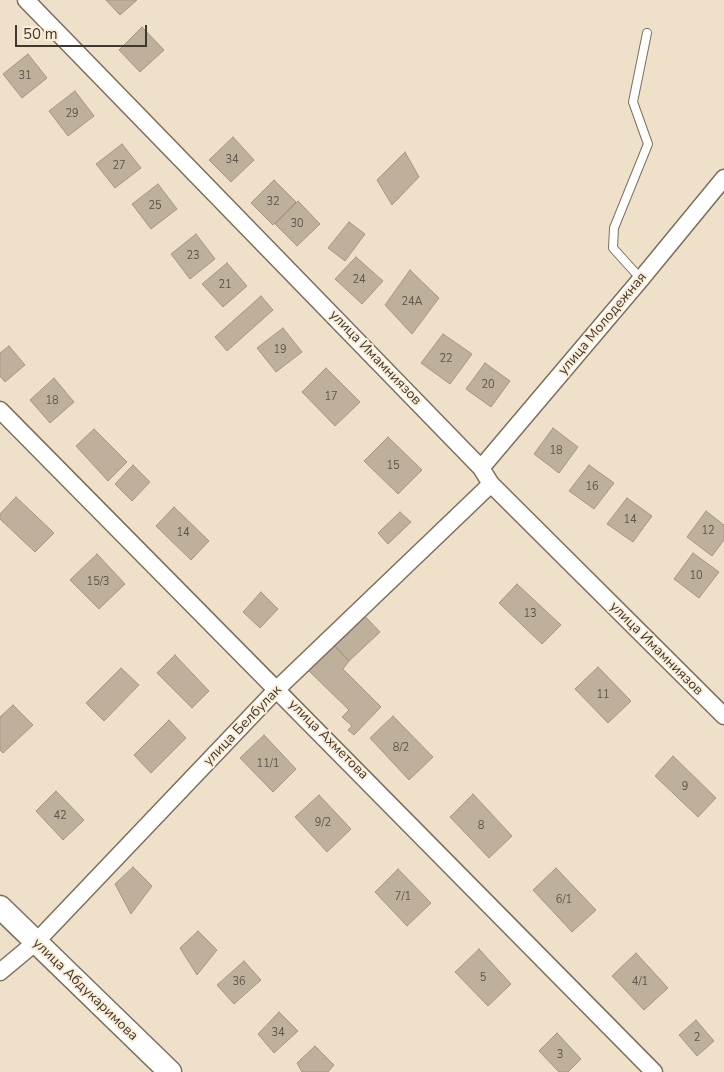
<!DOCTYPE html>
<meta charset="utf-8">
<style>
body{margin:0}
#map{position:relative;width:724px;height:1072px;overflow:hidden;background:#efe0ca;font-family:"Nunito Sans",sans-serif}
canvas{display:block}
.scale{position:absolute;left:15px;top:25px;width:132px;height:22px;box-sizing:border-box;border:2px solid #3e382f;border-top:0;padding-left:6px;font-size:15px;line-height:18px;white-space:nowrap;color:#3e382f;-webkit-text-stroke:4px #fcedd7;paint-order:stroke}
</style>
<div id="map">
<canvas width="724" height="1072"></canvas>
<div class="scale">50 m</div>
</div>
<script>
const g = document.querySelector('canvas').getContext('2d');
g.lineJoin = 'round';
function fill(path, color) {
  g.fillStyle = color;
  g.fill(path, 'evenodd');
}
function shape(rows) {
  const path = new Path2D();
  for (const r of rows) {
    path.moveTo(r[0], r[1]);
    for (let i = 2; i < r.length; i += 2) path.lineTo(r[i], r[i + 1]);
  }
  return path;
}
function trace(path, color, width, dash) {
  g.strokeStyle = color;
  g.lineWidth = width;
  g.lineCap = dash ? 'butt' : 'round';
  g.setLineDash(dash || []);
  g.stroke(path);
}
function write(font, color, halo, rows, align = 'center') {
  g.font = font + ' "Nunito Sans",sans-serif';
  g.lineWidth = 4;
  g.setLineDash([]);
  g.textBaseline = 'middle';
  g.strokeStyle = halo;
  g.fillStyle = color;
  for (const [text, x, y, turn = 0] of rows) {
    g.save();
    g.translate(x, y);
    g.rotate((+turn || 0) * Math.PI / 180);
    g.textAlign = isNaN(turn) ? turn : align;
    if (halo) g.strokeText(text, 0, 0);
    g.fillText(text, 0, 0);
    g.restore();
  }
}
const building = shape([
 [106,0,137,0,120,15,106,0],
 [142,27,164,50,140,72,119,50,142,27],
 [28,54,47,78,22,98,3,74,28,54],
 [75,91,94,116,68,136,49,111,75,91],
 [233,137,254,160,231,182,209,160,233,137],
 [122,144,141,168,115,188,96,164,122,144],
 [405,152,419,177,392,205,377,180,405,152],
 [274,180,296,202,273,225,251,203,274,180],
 [158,184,177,209,151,229,132,204,158,184],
 [298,201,320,224,297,246,275,224,298,201],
 [349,222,365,234,345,261,328,248,349,222],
 [196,234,215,259,190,279,171,254,196,234],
 [356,257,383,281,362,304,335,279,356,257],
 [227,263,247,286,223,307,202,284,227,263],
 [410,270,439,298,412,334,385,305,410,270],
 [261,296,273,310,227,351,215,337,261,296],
 [283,328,302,352,276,372,257,348,283,328],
 [443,334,472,354,450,384,421,363,443,334],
 [9,346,25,365,5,382,0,376,0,353,9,346],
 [485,363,510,381,491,407,466,389,485,363],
 [326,368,360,402,335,426,302,392,326,368],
 [54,378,74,402,50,423,30,400,54,378],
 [553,428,578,447,559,473,534,454,553,428],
 [94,429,127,462,108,481,76,446,94,429],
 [388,437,422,470,398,494,364,461,388,437],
 [133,465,150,482,132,501,115,484,133,465],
 [589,465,614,483,594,509,569,491,589,465],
 [16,497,54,533,35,552,0,519,0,514,16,497],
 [627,498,652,516,633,542,607,524,627,498],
 [174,507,209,541,191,560,156,526,174,507],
 [706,511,724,525,724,540,712,556,687,537,706,511],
 [400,512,411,522,388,544,378,533,400,512],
 [693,553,719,572,699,598,674,579,693,553],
 [97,554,125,584,99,609,70,580,97,554],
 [517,584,561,625,542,644,499,603,517,584],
 [261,592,278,609,260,628,243,612,261,592],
 [362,613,380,632,349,661,331,642,362,613],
 [331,642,349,661,343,669,381,707,354,735,348,730,352,726,342,717,349,710,305,667,331,642],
 [175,655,209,691,192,708,157,673,175,655],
 [598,667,631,701,608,723,575,689,598,667],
 [121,668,139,685,104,721,86,703,121,668],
 [13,705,33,725,3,753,0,750,0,717,13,705],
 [393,716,433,757,409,780,370,738,393,716],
 [169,720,186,738,151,773,134,755,169,720],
 [264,735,296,769,273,792,240,758,264,735],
 [673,756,716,798,698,817,655,776,673,756],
 [56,791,84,820,63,840,36,811,56,791],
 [473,794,512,836,489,858,450,817,473,794],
 [319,795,351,829,327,852,295,817,319,795],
 [133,867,152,886,131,914,115,884,133,867],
 [556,868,596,910,572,932,533,890,556,868],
 [398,869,431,903,407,926,375,892,398,869],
 [198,931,217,950,197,975,180,948,198,931],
 [479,949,511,984,488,1006,455,972,479,949],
 [636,953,668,988,644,1010,612,976,636,953],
 [244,961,261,980,234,1004,217,985,244,961],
 [279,1012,298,1031,274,1053,258,1034,279,1012],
 [696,1020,714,1041,697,1056,679,1035,696,1020],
 [557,1033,581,1059,568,1072,559,1072,539,1051,557,1033],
 [315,1046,334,1065,328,1072,302,1072,297,1063,315,1046]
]);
fill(building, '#beb09b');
trace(building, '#a59783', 1);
const service = shape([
 [641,279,613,248,614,228,648,144,633,102,647,33]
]);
const minor = shape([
 [26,0,481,468,491,484,724,716],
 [0,410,654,1072],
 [481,468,641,279,724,178],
 [0,972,36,942,277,689,491,484]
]);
const secondary = shape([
 [0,907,170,1072]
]);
trace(service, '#7d6f5c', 10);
trace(minor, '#7d6f5c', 19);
trace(secondary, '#7d6f5c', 25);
trace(service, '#fff', 8);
trace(minor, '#fff', 16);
trace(secondary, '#fff', 22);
write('11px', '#5e564a', null, [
 ["31",25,76],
 ["29",72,114],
 ["34",232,160],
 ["27",119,166],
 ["32",273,202],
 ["25",155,206],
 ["30",297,224],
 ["23",193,256],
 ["24",359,280],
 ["21",225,285],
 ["24А",412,302],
 ["19",280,350],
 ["22",446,359],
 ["20",488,385],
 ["17",331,397],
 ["18",52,401],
 ["18",556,451],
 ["15",393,466],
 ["16",592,487],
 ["14",630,520],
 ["12",708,531],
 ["14",183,533],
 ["10",696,576],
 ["15/3",98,582],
 ["13",530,614],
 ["11",603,695],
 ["8/2",401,748],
 ["11/1",268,764],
 ["9",685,787],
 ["42",60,816],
 ["9/2",323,823],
 ["8",481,826],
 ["7/1",403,897],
 ["6/1",564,900],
 ["5",483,978],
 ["36",239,982],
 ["4/1",640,982],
 ["34",278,1033],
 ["2",697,1038],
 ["3",560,1055]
]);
write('14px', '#3e382f', '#fcedd7', [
 ["улица Молодежная",603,324,-50],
 ["улица Имамниязов",375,358,46],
 ["улица Имамниязов",656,649,45],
 ["улица Белбулак",243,726,-46],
 ["улица Ахметова",328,740,45],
 ["улица Абдукаримова",85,990,44]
]);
</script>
